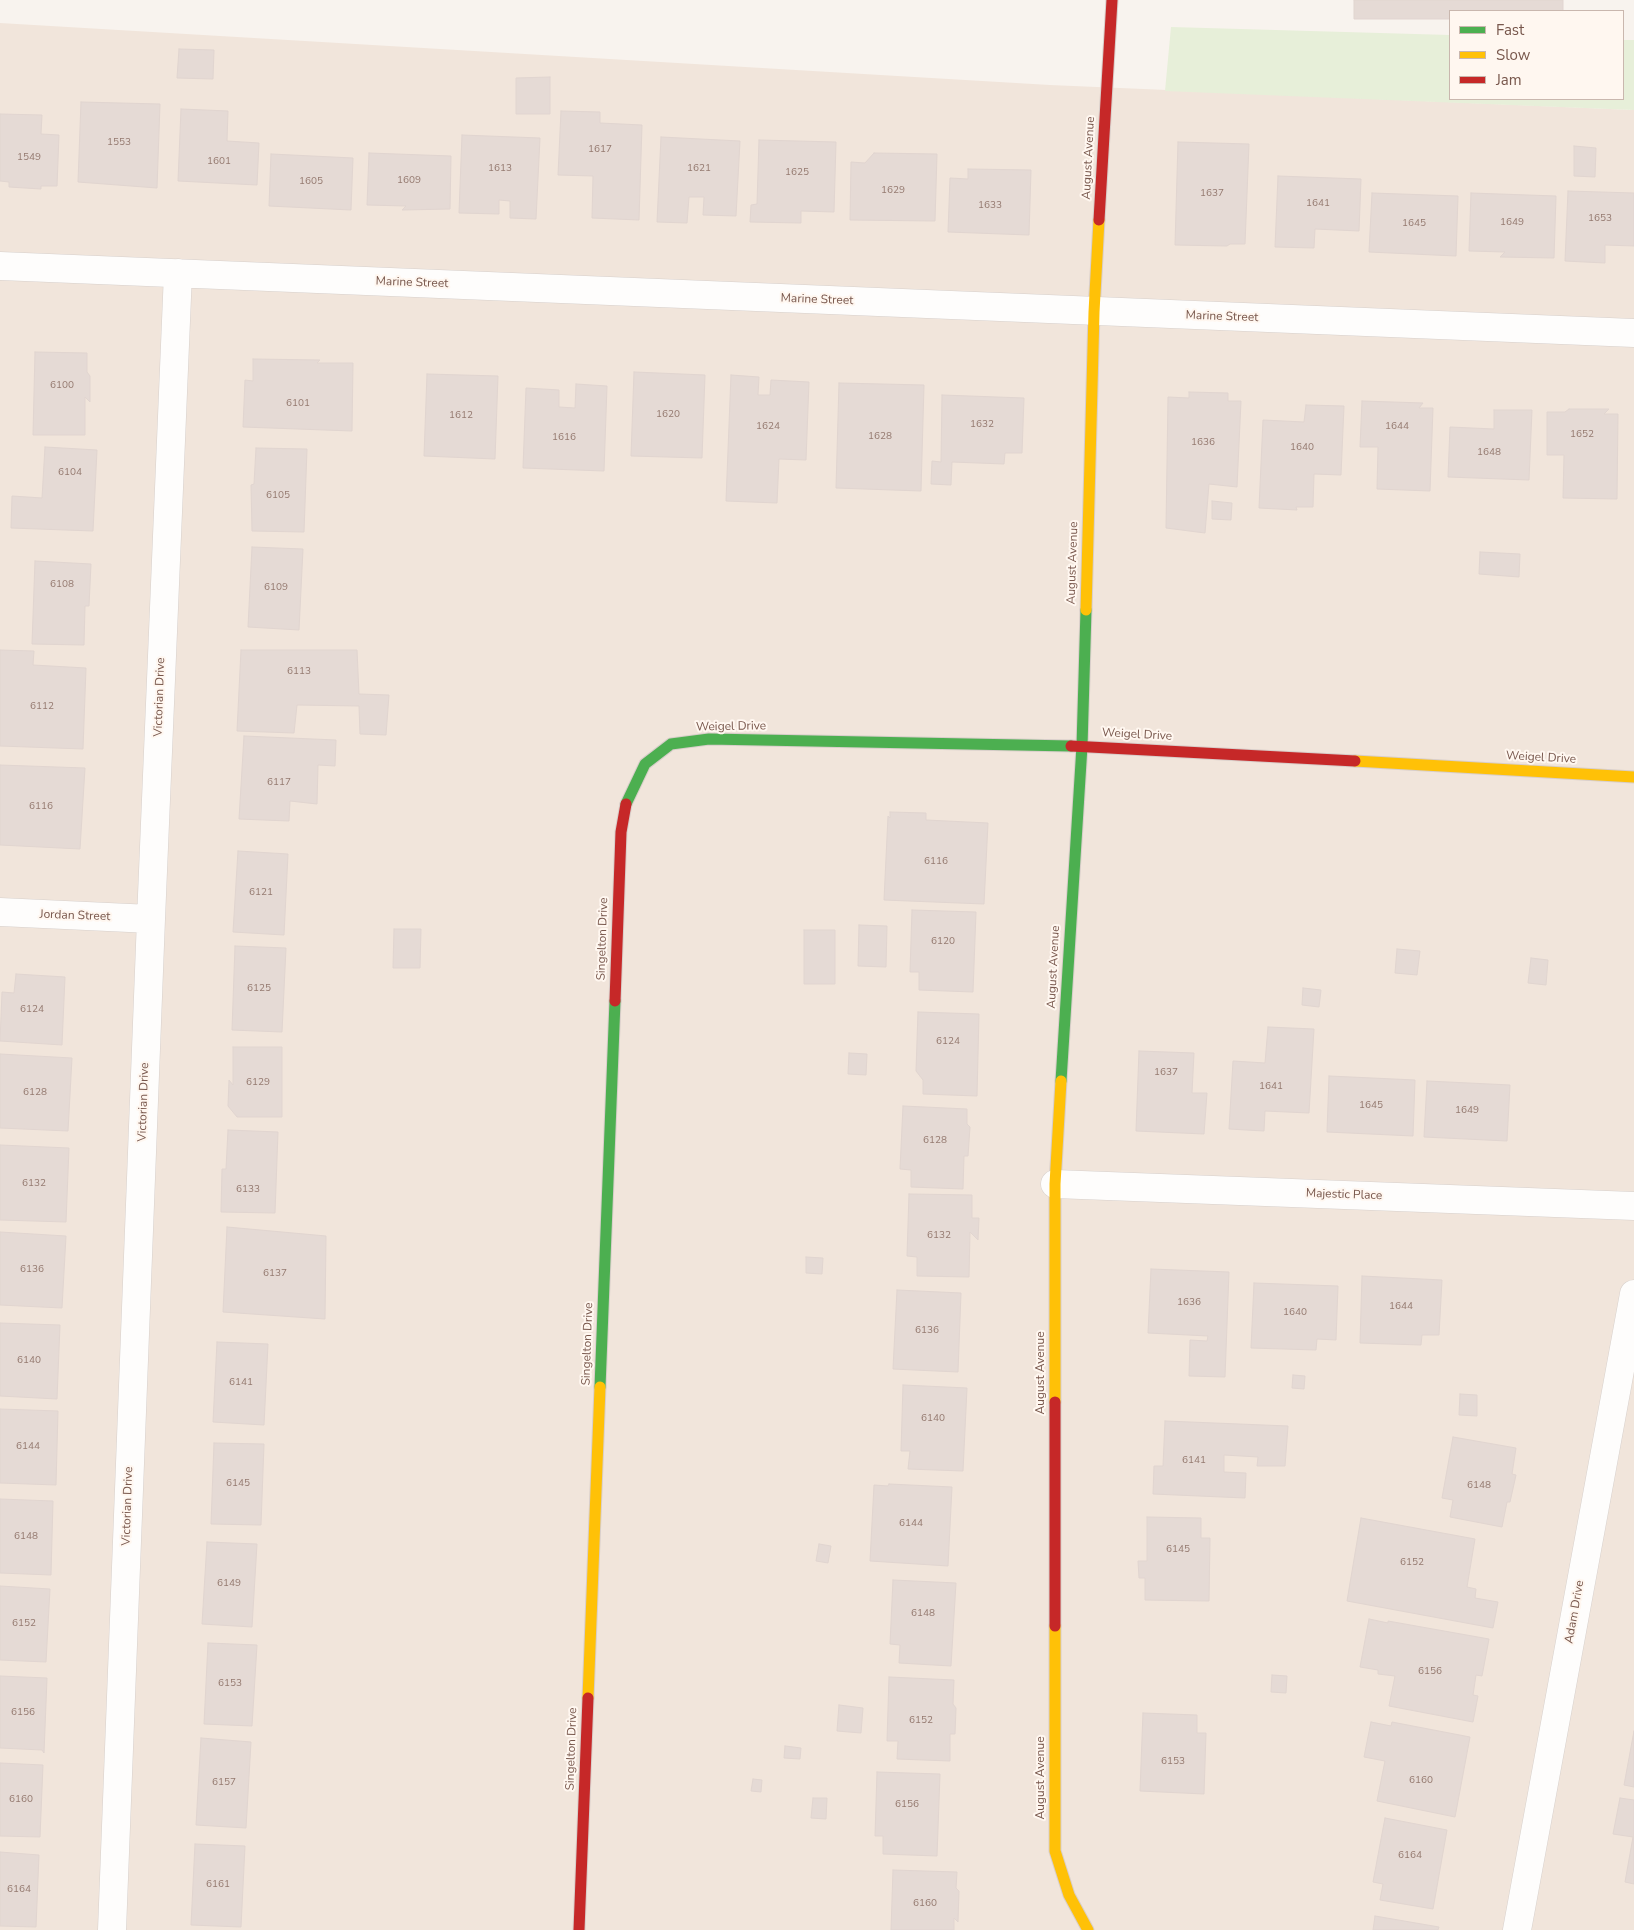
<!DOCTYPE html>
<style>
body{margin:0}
#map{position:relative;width:1634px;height:1930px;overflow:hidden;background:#f8f3ee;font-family:"Nunito Sans",sans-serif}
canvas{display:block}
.legend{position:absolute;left:1449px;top:10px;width:175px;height:90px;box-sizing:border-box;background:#fff7f0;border:1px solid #c9b7ae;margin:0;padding:6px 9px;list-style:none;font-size:15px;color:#78574c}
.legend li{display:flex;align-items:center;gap:10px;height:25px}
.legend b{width:25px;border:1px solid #c9b7ae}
</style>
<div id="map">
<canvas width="1634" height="1930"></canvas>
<ul class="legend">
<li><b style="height:6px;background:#4caf50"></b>Fast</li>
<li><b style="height:6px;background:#ffc107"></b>Slow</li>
<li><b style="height:6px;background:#c62828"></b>Jam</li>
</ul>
</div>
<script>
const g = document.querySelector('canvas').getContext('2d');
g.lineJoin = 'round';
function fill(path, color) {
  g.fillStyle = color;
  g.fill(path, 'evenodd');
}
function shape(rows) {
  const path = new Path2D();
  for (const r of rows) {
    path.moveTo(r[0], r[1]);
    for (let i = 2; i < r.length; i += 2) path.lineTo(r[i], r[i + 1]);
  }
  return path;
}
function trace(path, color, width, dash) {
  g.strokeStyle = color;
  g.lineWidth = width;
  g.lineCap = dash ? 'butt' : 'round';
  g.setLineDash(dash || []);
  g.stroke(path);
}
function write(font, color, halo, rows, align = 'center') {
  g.font = font + ' "Nunito Sans",sans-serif';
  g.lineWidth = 4;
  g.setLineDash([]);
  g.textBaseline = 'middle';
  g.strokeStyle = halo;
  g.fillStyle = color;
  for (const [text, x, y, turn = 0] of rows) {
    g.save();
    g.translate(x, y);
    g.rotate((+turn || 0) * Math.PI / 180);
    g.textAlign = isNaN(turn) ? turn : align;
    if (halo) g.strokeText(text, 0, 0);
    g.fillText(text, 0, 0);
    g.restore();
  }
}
fill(shape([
 [0,23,1050,85,1634,110,1634,1930,0,1930]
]), '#f1e5db');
fill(shape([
 [1171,27,1450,35,1450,99,1623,99,1623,40,1634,40,1634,110,1165,91]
]), '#e7efd9');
const building = shape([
 [1354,0,1563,0,1563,11,1450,11,1450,19,1354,19,1354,0],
 [179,49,214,50,213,79,177,78,179,49],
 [550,77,550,114,516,114,516,78,550,77],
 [81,102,160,104,157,188,78,182,81,102],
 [181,109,228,111,227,141,259,143,257,185,178,181,181,109],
 [561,111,600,112,600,123,642,125,639,220,592,218,593,176,558,175,561,111],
 [0,114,42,115,41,134,59,135,57,186,41,186,41,189,9,187,9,182,0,181,0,114],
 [462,135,540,138,536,219,510,218,510,201,499,200,499,214,459,213,462,135],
 [661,137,740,141,736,216,703,215,704,197,689,197,687,223,657,222,661,137],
 [759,140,836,142,834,212,801,211,801,223,750,222,751,205,757,204,759,140],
 [1178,142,1249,144,1245,244,1230,244,1227,246,1175,245,1178,142],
 [1574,146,1596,148,1595,177,1574,176,1574,146],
 [369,153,451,156,450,209,402,210,406,206,367,205,369,153],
 [874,153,937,154,935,221,850,220,851,162,865,163,874,153],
 [271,154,353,158,351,210,269,206,271,154],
 [968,169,1031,170,1029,235,948,232,950,178,968,179,968,169],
 [1278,176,1361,179,1359,231,1315,229,1314,248,1275,247,1278,176],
 [1568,191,1634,193,1634,246,1605,245,1605,263,1565,261,1568,191],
 [1372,193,1458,196,1456,256,1369,252,1372,193],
 [1471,193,1556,196,1554,258,1500,257,1505,252,1469,251,1471,193],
 [35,352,87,353,87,372,90,376,90,402,85,397,85,435,33,435,35,352],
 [253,359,320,360,317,363,353,363,352,431,243,427,245,380,253,381,253,359],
 [634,372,705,375,702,458,631,456,634,372],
 [427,374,498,376,495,459,424,456,427,374],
 [731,375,759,377,758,395,770,395,771,380,809,382,806,460,779,459,777,503,726,501,731,375],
 [839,383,924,385,921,491,836,488,839,383],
 [576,384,607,386,604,471,523,468,526,388,559,390,559,407,575,408,576,384],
 [1189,392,1228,393,1228,401,1241,401,1237,487,1209,484,1205,533,1166,528,1168,397,1189,398,1189,392],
 [942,395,1024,398,1022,453,1005,453,1004,464,952,462,951,485,931,484,932,461,941,462,942,395],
 [1362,401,1423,403,1419,408,1433,408,1430,491,1377,489,1378,447,1360,447,1362,401],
 [1306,405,1344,406,1341,475,1314,474,1313,507,1296,507,1297,510,1259,508,1263,420,1304,422,1306,405],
 [1569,409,1609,409,1604,414,1618,414,1617,499,1563,498,1564,455,1547,455,1547,412,1565,412,1569,409],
 [1494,410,1532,410,1529,480,1448,477,1450,427,1494,429,1494,410],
 [45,447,97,450,93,531,11,528,12,496,42,498,45,447],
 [256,448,307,449,304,532,252,531,251,485,254,484,256,448],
 [1212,501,1232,503,1231,520,1212,519,1212,501],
 [252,547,303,549,299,630,248,627,252,547],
 [1480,552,1520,554,1519,577,1479,574,1480,552],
 [35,561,91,564,89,606,85,606,84,645,32,644,35,561],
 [0,650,34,651,33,665,86,668,83,749,0,746,0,650],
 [241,650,357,650,359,694,389,695,386,735,360,734,359,706,297,705,294,733,237,731,241,650],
 [244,736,336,740,335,766,318,765,317,804,290,801,289,821,239,819,244,736],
 [0,765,85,768,80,849,0,845,0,765],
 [890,812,926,813,926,820,988,823,984,904,884,900,888,816,890,818,890,812],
 [238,851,288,854,284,935,233,932,238,851],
 [912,910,976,912,973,992,919,990,919,972,910,972,912,910],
 [859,925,887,926,886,967,858,966,859,925],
 [394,929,421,929,420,968,393,968,394,929],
 [804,930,835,930,835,984,804,984,804,930],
 [235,946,286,948,282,1032,232,1030,235,946],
 [1397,949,1420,951,1417,975,1395,973,1397,949],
 [1531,958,1548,960,1546,985,1528,983,1531,958],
 [16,974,65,977,62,1045,0,1041,2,992,14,993,16,974],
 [1303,988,1321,990,1319,1007,1302,1005,1303,988],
 [918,1012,979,1014,977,1096,923,1094,923,1080,916,1071,918,1012],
 [1268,1027,1314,1029,1309,1113,1265,1111,1264,1131,1229,1129,1233,1061,1265,1063,1268,1027],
 [233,1047,282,1047,282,1117,237,1117,228,1106,229,1080,233,1085,233,1047],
 [1139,1051,1194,1053,1192,1093,1207,1093,1204,1134,1136,1131,1139,1051],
 [849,1053,867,1054,866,1075,848,1074,849,1053],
 [0,1054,72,1058,68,1131,0,1128,0,1054],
 [1329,1076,1415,1080,1413,1136,1327,1132,1329,1076],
 [1427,1081,1510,1085,1507,1141,1424,1137,1427,1081],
 [903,1106,967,1109,967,1124,970,1127,968,1156,964,1156,963,1189,911,1187,911,1170,900,1169,903,1106],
 [228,1130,278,1132,275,1213,221,1212,222,1169,226,1169,228,1130],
 [0,1145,69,1148,66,1222,0,1220,0,1145],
 [909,1194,972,1195,972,1218,979,1218,978,1240,970,1232,969,1277,917,1276,917,1257,907,1256,909,1194],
 [227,1227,326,1236,325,1319,223,1312,227,1227],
 [0,1232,66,1236,62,1308,0,1305,0,1232],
 [806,1257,823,1258,822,1274,806,1273,806,1257],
 [1151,1269,1229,1272,1225,1377,1189,1376,1190,1340,1207,1341,1208,1336,1148,1333,1151,1269],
 [1362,1276,1442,1280,1439,1335,1422,1335,1421,1345,1360,1343,1362,1276],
 [1254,1283,1338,1286,1336,1340,1317,1339,1316,1350,1251,1348,1254,1283],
 [897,1290,961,1293,958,1372,893,1369,897,1290],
 [0,1323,60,1325,57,1399,0,1396,0,1323],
 [217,1342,268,1344,264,1425,213,1422,217,1342],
 [1293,1375,1305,1376,1304,1389,1292,1388,1293,1375],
 [903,1385,967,1388,963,1471,908,1469,910,1451,901,1451,903,1385],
 [1460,1394,1477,1395,1477,1416,1459,1415,1460,1394],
 [0,1409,58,1411,56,1485,0,1483,0,1409],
 [1165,1421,1288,1426,1285,1466,1257,1466,1258,1457,1224,1455,1224,1472,1246,1473,1245,1498,1153,1494,1154,1466,1163,1466,1165,1421],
 [1453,1437,1516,1448,1512,1474,1516,1475,1510,1502,1507,1502,1502,1527,1450,1517,1453,1500,1442,1498,1453,1437],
 [214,1443,264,1444,261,1525,211,1524,214,1443],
 [889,1484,952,1487,948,1566,870,1561,874,1485,888,1486,889,1484],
 [0,1499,53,1501,51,1575,0,1573,0,1499],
 [1147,1517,1201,1518,1201,1538,1210,1538,1209,1601,1145,1600,1145,1578,1139,1578,1138,1561,1147,1561,1147,1517],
 [1361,1518,1475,1539,1467,1587,1476,1589,1475,1598,1498,1602,1493,1628,1347,1601,1361,1518],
 [207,1542,257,1544,252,1627,202,1624,207,1542],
 [819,1544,831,1546,828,1563,816,1561,819,1544],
 [893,1580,956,1583,951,1666,899,1663,900,1645,890,1644,893,1580],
 [0,1586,50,1589,46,1662,0,1660,0,1586],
 [1369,1619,1388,1623,1388,1621,1489,1639,1482,1676,1476,1675,1473,1695,1478,1696,1473,1722,1389,1706,1395,1676,1378,1674,1378,1670,1360,1667,1369,1619],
 [208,1643,257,1645,252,1726,204,1724,208,1643],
 [1272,1675,1287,1676,1286,1693,1271,1692,1272,1675],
 [0,1676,47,1678,44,1753,42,1750,0,1748,0,1676],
 [889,1677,954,1680,953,1704,956,1708,955,1734,950,1734,950,1761,897,1759,898,1741,887,1741,889,1677],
 [839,1705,863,1708,861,1733,837,1731,839,1705],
 [1143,1713,1197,1715,1197,1733,1206,1733,1204,1794,1140,1791,1143,1713],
 [1371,1722,1391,1726,1392,1722,1470,1737,1455,1817,1377,1801,1385,1761,1364,1757,1371,1722],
 [1634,1731,1634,1787,1624,1785,1634,1731],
 [201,1738,251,1742,246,1828,196,1825,201,1738],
 [785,1746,801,1748,800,1759,784,1758,785,1746],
 [0,1763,43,1765,40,1837,0,1836,0,1763],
 [877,1772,940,1774,937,1856,883,1854,883,1836,875,1836,877,1772],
 [753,1779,762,1780,761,1792,751,1791,753,1779],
 [813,1798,827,1798,826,1819,811,1818,813,1798],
 [1620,1798,1634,1800,1634,1884,1625,1882,1633,1837,1613,1834,1620,1798],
 [1385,1818,1447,1830,1433,1909,1380,1900,1383,1884,1373,1882,1385,1818],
 [195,1844,245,1846,241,1927,191,1925,195,1844],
 [0,1852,39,1855,36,1927,0,1926,0,1852],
 [893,1870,957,1872,956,1888,959,1891,958,1922,954,1918,954,1930,891,1930,893,1870],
 [1375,1916,1439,1927,1438,1930,1373,1930,1375,1916]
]);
fill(building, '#e5dad5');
trace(building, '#e1d5d0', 1);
const street = shape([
 [0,266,1634,333],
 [0,912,151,919],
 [1055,1184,1634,1206],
 [112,1930,151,919,178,273],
 [1517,1930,1634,1294]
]);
const fast = shape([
 [626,804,645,764,671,744,709,739,1071,746],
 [1061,1081,1082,746,1086,610],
 [600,1387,615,1001]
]);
const slow = shape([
 [1086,610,1094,312,1099,220],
 [1355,761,1634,777],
 [1055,1402,1055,1184,1061,1081],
 [1055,1626,1055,1851,1069,1895,1088,1930],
 [588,1698,600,1387]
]);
const jam = shape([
 [1099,220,1112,0],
 [1071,746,1355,761],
 [615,1001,621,832,626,804],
 [1055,1402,1055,1626],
 [579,1930,588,1698]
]);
trace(street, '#d7d0cc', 29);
trace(fast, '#d8ceca', 13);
trace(slow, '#d8ceca', 13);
trace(jam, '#d8ceca', 13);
trace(street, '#fefdfc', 28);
trace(fast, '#4caf50', 11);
trace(slow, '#ffc107', 11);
trace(jam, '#c62828', 11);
write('10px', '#957a70', null, [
 ["1553",119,143],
 ["1617",600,150],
 ["1549",29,158],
 ["1601",219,162],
 ["1613",500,169],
 ["1621",699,169],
 ["1625",797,173],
 ["1609",409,181],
 ["1605",311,182],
 ["1629",893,191],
 ["1637",1212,194],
 ["1641",1318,204],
 ["1633",990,206],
 ["1653",1600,219],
 ["1649",1512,223],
 ["1645",1414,224],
 ["6100",62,386],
 ["6101",298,404],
 ["1620",668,415],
 ["1612",461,416],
 ["1632",982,425],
 ["1624",768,427],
 ["1644",1397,427],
 ["1652",1582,435],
 ["1628",880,437],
 ["1616",564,438],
 ["1636",1203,443],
 ["1640",1302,448],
 ["1648",1489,453],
 ["6104",70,473],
 ["6105",278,496],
 ["6108",62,585],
 ["6109",276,588],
 ["6113",299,672],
 ["6112",42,707],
 ["6117",279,783],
 ["6116",41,807],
 ["6116",936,862],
 ["6121",261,893],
 ["6120",943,942],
 ["6125",259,989],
 ["6124",32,1010],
 ["6124",948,1042],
 ["1637",1166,1073],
 ["6129",258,1083],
 ["1641",1271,1087],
 ["6128",35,1093],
 ["1645",1371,1106],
 ["1649",1467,1111],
 ["6128",935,1141],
 ["6132",34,1184],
 ["6133",248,1190],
 ["6132",939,1236],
 ["6136",32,1270],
 ["6137",275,1274],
 ["1636",1189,1303],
 ["1644",1401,1307],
 ["1640",1295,1313],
 ["6136",927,1331],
 ["6140",29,1361],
 ["6141",241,1383],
 ["6140",933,1419],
 ["6144",28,1447],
 ["6141",1194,1461],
 ["6145",238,1484],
 ["6148",1479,1486],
 ["6144",911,1524],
 ["6148",26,1537],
 ["6145",1178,1550],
 ["6152",1412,1563],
 ["6149",229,1584],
 ["6148",923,1614],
 ["6152",24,1624],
 ["6156",1430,1672],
 ["6153",230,1684],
 ["6156",23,1713],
 ["6152",921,1721],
 ["6153",1173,1762],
 ["6160",1421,1781],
 ["6157",224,1783],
 ["6160",21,1800],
 ["6156",907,1805],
 ["6164",1410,1856],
 ["6161",218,1885],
 ["6164",19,1890],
 ["6160",925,1904]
]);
write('12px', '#78574c', '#fff7f0', [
 ["August Avenue",1089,158,-87],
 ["Marine Street",412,283,2],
 ["Marine Street",817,300,2],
 ["Marine Street",1222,317,2],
 ["August Avenue",1073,563,-88],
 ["Victorian Drive",160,697,-88],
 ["Weigel Drive",731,727,-1],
 ["Weigel Drive",1137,735,3],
 ["Weigel Drive",1541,758,3],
 ["Jordan Street",75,916,2],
 ["Singelton Drive",603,939,-88],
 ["August Avenue",1054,967,-87],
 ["Victorian Drive",144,1102,-88],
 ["Majestic Place",1344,1195,2],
 ["Singelton Drive",588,1344,-88],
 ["August Avenue",1041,1373,-90],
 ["Victorian Drive",128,1506,-88],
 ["Adam Drive",1575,1612,-80],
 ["Singelton Drive",572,1749,-88],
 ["August Avenue",1041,1778,-90]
]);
</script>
